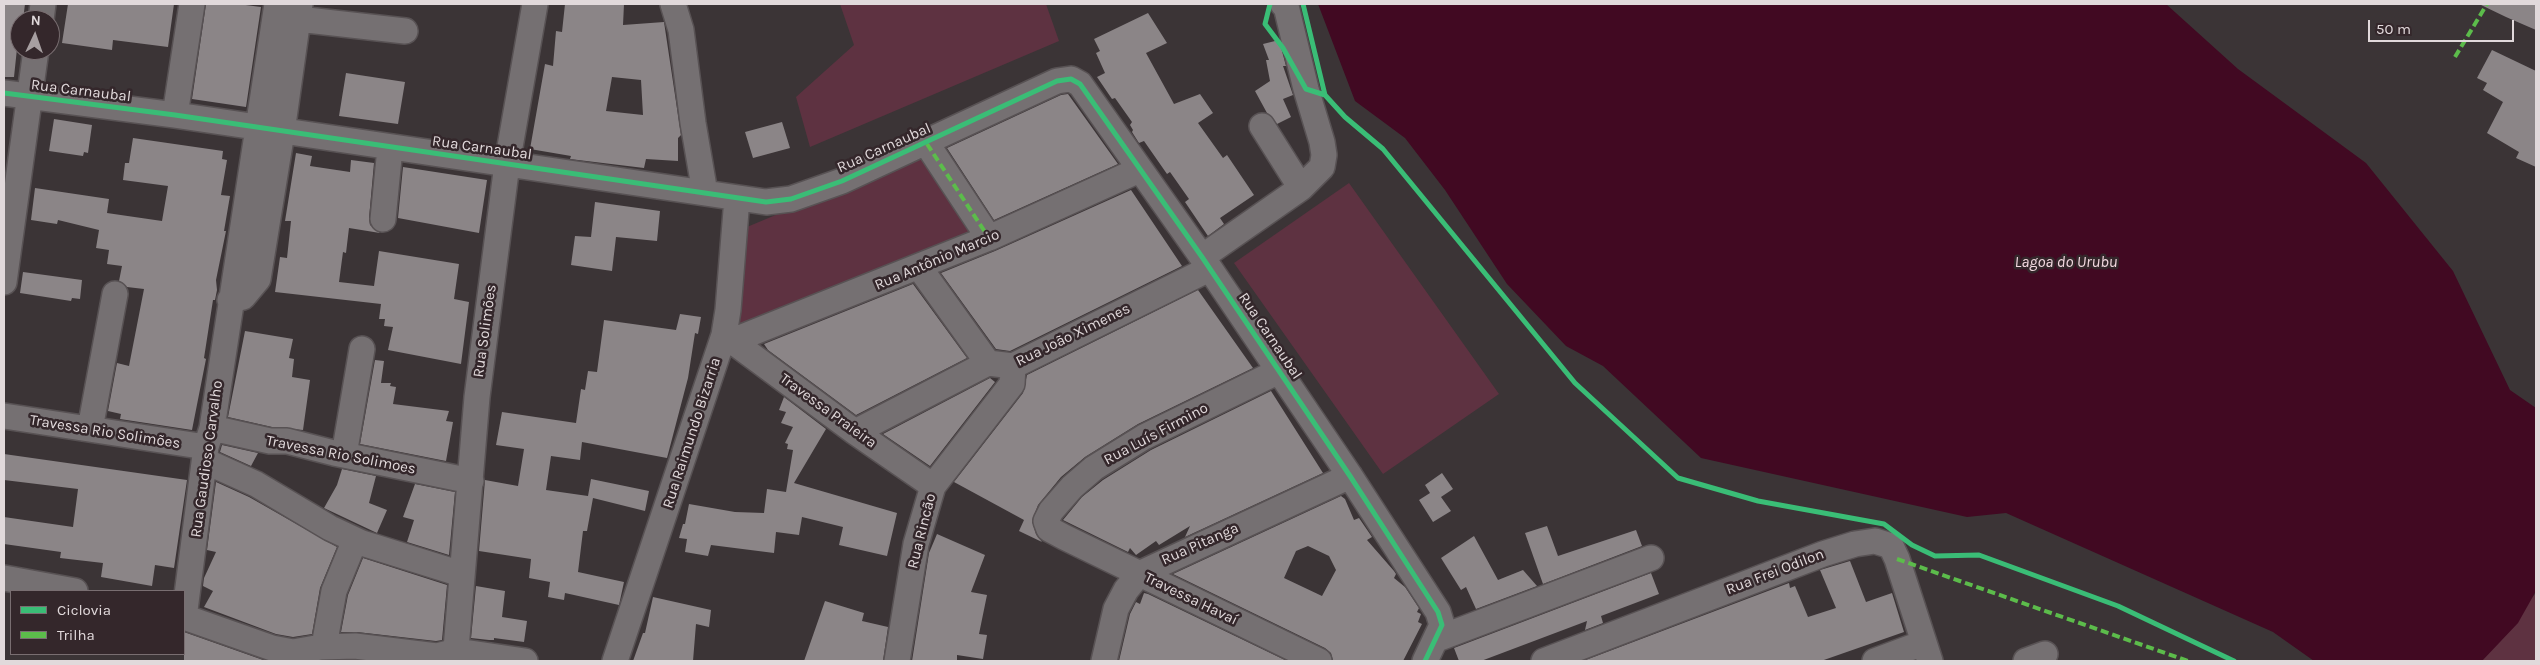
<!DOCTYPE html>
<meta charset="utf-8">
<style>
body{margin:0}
#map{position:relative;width:2540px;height:665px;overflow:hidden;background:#3b3436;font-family:Karla,sans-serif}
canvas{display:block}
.frame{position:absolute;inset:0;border:5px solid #e1d9db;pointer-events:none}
.legend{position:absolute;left:10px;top:590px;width:175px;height:65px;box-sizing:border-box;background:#34272b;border:1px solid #796e71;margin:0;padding:6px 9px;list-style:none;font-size:15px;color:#e1d9db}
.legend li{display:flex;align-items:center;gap:10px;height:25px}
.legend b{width:25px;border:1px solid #796e71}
.north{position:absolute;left:10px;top:10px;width:50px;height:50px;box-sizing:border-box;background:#34272b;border:1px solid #796e71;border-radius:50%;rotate:3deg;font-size:14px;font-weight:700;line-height:20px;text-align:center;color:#e1d9db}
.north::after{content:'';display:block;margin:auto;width:18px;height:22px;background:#a79fa1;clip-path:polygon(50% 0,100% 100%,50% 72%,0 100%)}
.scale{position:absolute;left:2368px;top:20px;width:146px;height:22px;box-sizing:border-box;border:2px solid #e1d9db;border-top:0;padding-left:6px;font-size:15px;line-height:18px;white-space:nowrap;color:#e1d9db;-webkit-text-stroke:4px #34272b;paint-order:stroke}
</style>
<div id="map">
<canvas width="2540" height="665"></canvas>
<div class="frame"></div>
<ul class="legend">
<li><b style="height:6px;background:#3abd76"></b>Ciclovia</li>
<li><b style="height:6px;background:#5cbc4b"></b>Trilha</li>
</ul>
<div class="north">N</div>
<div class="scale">50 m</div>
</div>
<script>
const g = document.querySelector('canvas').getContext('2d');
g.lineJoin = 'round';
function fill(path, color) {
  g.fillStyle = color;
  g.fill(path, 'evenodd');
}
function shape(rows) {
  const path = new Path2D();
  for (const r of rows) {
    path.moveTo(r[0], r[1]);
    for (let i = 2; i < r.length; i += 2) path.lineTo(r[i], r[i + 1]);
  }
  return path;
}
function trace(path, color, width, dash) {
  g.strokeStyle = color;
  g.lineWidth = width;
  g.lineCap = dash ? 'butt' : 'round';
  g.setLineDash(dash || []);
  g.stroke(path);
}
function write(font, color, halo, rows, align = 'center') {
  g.font = font + ' Karla,sans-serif';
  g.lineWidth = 5;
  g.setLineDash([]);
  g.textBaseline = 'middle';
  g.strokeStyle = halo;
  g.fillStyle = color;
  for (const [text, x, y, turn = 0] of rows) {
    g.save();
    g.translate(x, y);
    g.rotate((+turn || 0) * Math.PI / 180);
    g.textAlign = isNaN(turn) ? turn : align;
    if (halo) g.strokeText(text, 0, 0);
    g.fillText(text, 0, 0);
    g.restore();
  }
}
fill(shape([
 [840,4,1046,4,1059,41,810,147,796,97,854,45],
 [926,152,981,230,739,325,735,322,747,227],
 [1349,183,1499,394,1383,474,1234,263],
 [2536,593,2536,661,2477,661]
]), '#5e3241');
fill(shape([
 [1318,4,2166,4,2238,69,2366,163,2453,271,2510,390,2536,408,2536,591,2518,623,2482,661,2314,661,2273,632,2006,513,1967,517,1701,458,1603,366,1566,346,1507,284,1445,190,1405,138,1355,101]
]), '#410922');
fill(shape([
 [4,4,25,4,23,20,20,20,14,77,4,77],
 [68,4,174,4,168,47,113,40,112,50,62,43],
 [206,4,238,4,261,7,246,107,192,99],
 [565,4,624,4,623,25,664,22,681,135,678,138,678,161,646,159,644,168,570,159,571,156,530,149,545,64,553,66,556,31,562,32],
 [612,77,641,80,643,115,606,111],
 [2479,4,2536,4,2536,30,2506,17],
 [1148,13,1167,43,1146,53,1174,104,1200,94,1213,113,1198,123,1223,158,1227,155,1254,195,1220,218,1224,224,1208,236,1185,202,1189,199,1170,172,1167,174,1144,141,1139,143,1132,132,1133,130,1130,125,1132,122,1115,98,1112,99,1097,77,1105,73,1096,53,1100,51,1094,39],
 [1279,40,1286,66,1283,66,1293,95,1283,99,1291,117,1277,124,1267,113,1255,91,1270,81,1266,60,1269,60,1263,44],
 [2492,50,2536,71,2536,167,2516,158,2519,152,2487,133,2503,102,2483,90,2487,83,2477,78],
 [346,73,405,82,398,124,339,116],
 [1068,94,1118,164,994,220,947,148,1061,95],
 [54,119,92,125,88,153,84,152,83,156,49,151],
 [782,122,790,148,753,158,745,132],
 [133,138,223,151,222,159,227,160,221,195,230,196,224,231,226,231,216,280,217,290,215,300,213,300,204,358,206,359,192,430,120,419,121,414,108,411,117,363,129,366,144,289,127,287,119,281,122,266,107,264,109,250,96,248,99,230,58,220,57,224,31,220,35,188,109,199,107,213,162,221,168,186,123,180,125,163,129,163],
 [296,153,312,156,310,166,350,172,351,160,374,163,369,218,370,225,380,233,349,228,346,253,343,252,339,282,374,286,379,251,459,264,454,299,469,302,461,364,388,350,393,327,384,326,385,319,379,319,381,304,275,292,280,257,287,258,291,221,285,221],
 [403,167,487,180,479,233,398,218],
 [1131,190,1182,266,1010,351,996,349,941,273,995,251],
 [595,202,660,211,657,241,616,237,612,271,571,265,575,236,591,237],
 [23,272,82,280,80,299,72,298,71,301,20,293],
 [913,284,967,358,856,415,768,350,764,344],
 [1198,290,1253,368,1138,424,1085,457,1061,477,1038,505,1032,521,1036,534,1042,542,1019,531,1024,520,954,482,1023,393,1027,375],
 [680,314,701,317,698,334,695,333,688,378,667,458,582,442,580,460,551,456,546,490,588,496,591,479,649,491,645,511,593,498,587,531,583,531,578,572,624,582,619,605,565,593,564,600,548,597,550,582,529,578,531,559,479,551,485,480,518,486,524,449,496,445,502,412,576,423,581,389,585,390,588,371,597,372,604,320,676,330],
 [245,331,293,339,289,358,294,359,292,377,310,380,303,430,272,427,228,417],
 [375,360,384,361,381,383,391,383,390,386,396,387,393,404,449,411,446,421,453,422,446,461,360,444],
 [990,378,995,382,930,466,883,434],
 [1271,391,1323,473,1185,537,1190,526,1159,545,1156,541,1136,555,1130,548,1128,552,1063,520,1082,497,1103,480,1151,450],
 [784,397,826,429,794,483,897,513,887,556,839,545,843,527,802,517,799,535,776,532,774,553,711,545,708,556,685,552,687,539,679,538,683,524,685,524,689,504,735,512,764,513,767,489,786,492,793,450,787,449,788,444,785,443,793,427,781,423,786,412,779,410],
 [222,445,258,453,251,466,220,452],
 [4,454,187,480,174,568,155,565,152,586,101,577,103,563,60,558,61,552,4,544,4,517,73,527,78,489,4,480],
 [342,469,376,476,369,503,387,510,377,533,324,508,337,485],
 [1442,473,1453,489,1441,497,1451,511,1433,522,1419,500,1430,493,1425,485],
 [216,482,249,497,337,547,320,588,312,634,293,637,276,634,204,607,213,591,203,586,204,578,216,552,207,550],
 [415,484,455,492,449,555,407,542,414,520,403,517],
 [1341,496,1345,499,1354,520,1359,518,1372,537,1367,540,1394,571,1396,574,1394,578,1405,587,1419,608,1417,612,1421,614,1418,622,1422,624,1403,661,1333,661,1331,653,1325,648,1173,574],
 [1308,546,1329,556,1336,570,1322,596,1284,578,1296,551],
 [1547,526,1558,556,1636,530,1642,546,1543,584,1525,533],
 [937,534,985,555,971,592,987,595,979,634,987,635,983,659,957,655,957,661,912,661,929,553],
 [1474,536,1498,580,1523,570,1537,586,1476,609,1466,587,1461,590,1441,558],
 [363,558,447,585,442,640,436,641,357,632,341,632,348,595],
 [1850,561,1866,602,1892,593,1904,632,1821,661,1583,661,1789,583,1790,588,1795,586,1808,617,1836,608,1820,570],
 [1651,573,1659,594,1601,616,1603,623,1585,630,1587,621,1481,661,1459,661,1454,648],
 [476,586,505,591,502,617,527,621,524,642,494,638,494,640,489,640,471,638],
 [1144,593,1148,594,1287,661,1119,661,1130,614,1136,602,1140,604],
 [653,597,711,610,709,627,696,624,693,661,633,661,643,633,645,633],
 [825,601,864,613,862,621,888,627,883,661,804,661],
 [184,632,266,661,184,661]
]), '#8b8587');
const minor = shape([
 [673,4,681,30,693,123,705,193],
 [298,19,405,31],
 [41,20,43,4],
 [4,93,175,115,766,202,791,199,842,181,1057,81,1071,79,1080,84,1202,257,1350,476,1438,612,1442,625,1425,661],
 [175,115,192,4],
 [1262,126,1301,188],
 [927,144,989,238],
 [383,219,390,148],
 [1202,257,1301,188,1322,167,1324,155,1322,142,1306,89,1286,6,1283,4],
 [919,267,988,363],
 [4,282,36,50],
 [230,300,243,297,258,279,282,132,300,4],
 [724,335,855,432,933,486],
 [732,341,989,238,1139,170],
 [1279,371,1144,437,1094,468,1072,487,1051,511,1046,521,1049,529,1064,537,1319,661],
 [4,416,206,447],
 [212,428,270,441,287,441,334,453,471,481],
 [90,429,115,294],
 [855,432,988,363,1013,366,1209,269],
 [344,455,362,349],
 [205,461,256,484,330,528,362,543,461,574],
 [4,578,75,591],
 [184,617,272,648,293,652,321,647,355,646,437,656,457,651,525,661],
 [184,618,206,447,212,428,277,4],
 [1437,639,1651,558],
 [324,646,334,591,355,540],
 [455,661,477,397,507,164,535,4],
 [615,661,724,335,728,310,737,198],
 [897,661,916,544,933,486,1012,384,1013,366],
 [1104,661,1116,609,1126,590,1139,574,1350,476],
 [1544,661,1823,554,1855,544,1875,541,1891,546,1897,559,1930,661],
 [1875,661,1923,643],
 [2026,661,2045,654]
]);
trace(minor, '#585254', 28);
trace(minor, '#757072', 25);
trace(shape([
 [2455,57,2487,4],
 [927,144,989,238],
 [1897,559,2188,661]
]), '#5cbc4b', 4, [8, 4]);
trace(shape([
 [1270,4,1265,24,1283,48,1306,89,1325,95,1345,117,1383,149,1575,383,1678,478,1758,501,1884,524,1912,545,1935,556,1979,555,2118,606,2234,661],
 [1303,4,1325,95],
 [4,93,175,115,766,202,791,199,842,181,1057,81,1071,79,1080,84,1202,257,1350,476,1438,612,1442,625,1425,661]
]), '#3abd76', 5);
write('15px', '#e1d9db', '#34272b', [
 ["Rua Carnaubal",81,91,7],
 ["Rua Carnaubal",482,148,8],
 ["Rua Carnaubal",884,148,-24],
 ["Rua Antônio Marcio",937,260,-23],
 ["Rua Solimões",485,331,-82],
 ["Rua João Ximenes",1073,335,-26],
 ["Rua Carnaubal",1270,336,56],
 ["Travessa Praieira",828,411,36],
 ["Travessa Rio Solimões",105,432,9],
 ["Rua Raimundo Bizarria",692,433,-72],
 ["Rua Luís Firmino",1156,434,-28],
 ["Travessa Rio Solimoes",341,455,11],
 ["Rua Gaudioso Carvalho",207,459,-82],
 ["Rua Rincão",922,531,-76],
 ["Rua Pitanga",1200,544,-24],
 ["Rua Frei Odilon",1775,572,-21],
 ["Travessa Havaí",1191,599,26]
]);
write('italic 16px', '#f3d9e0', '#34272b', [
 ["Lagoa do Urubu",2066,262]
]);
</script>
